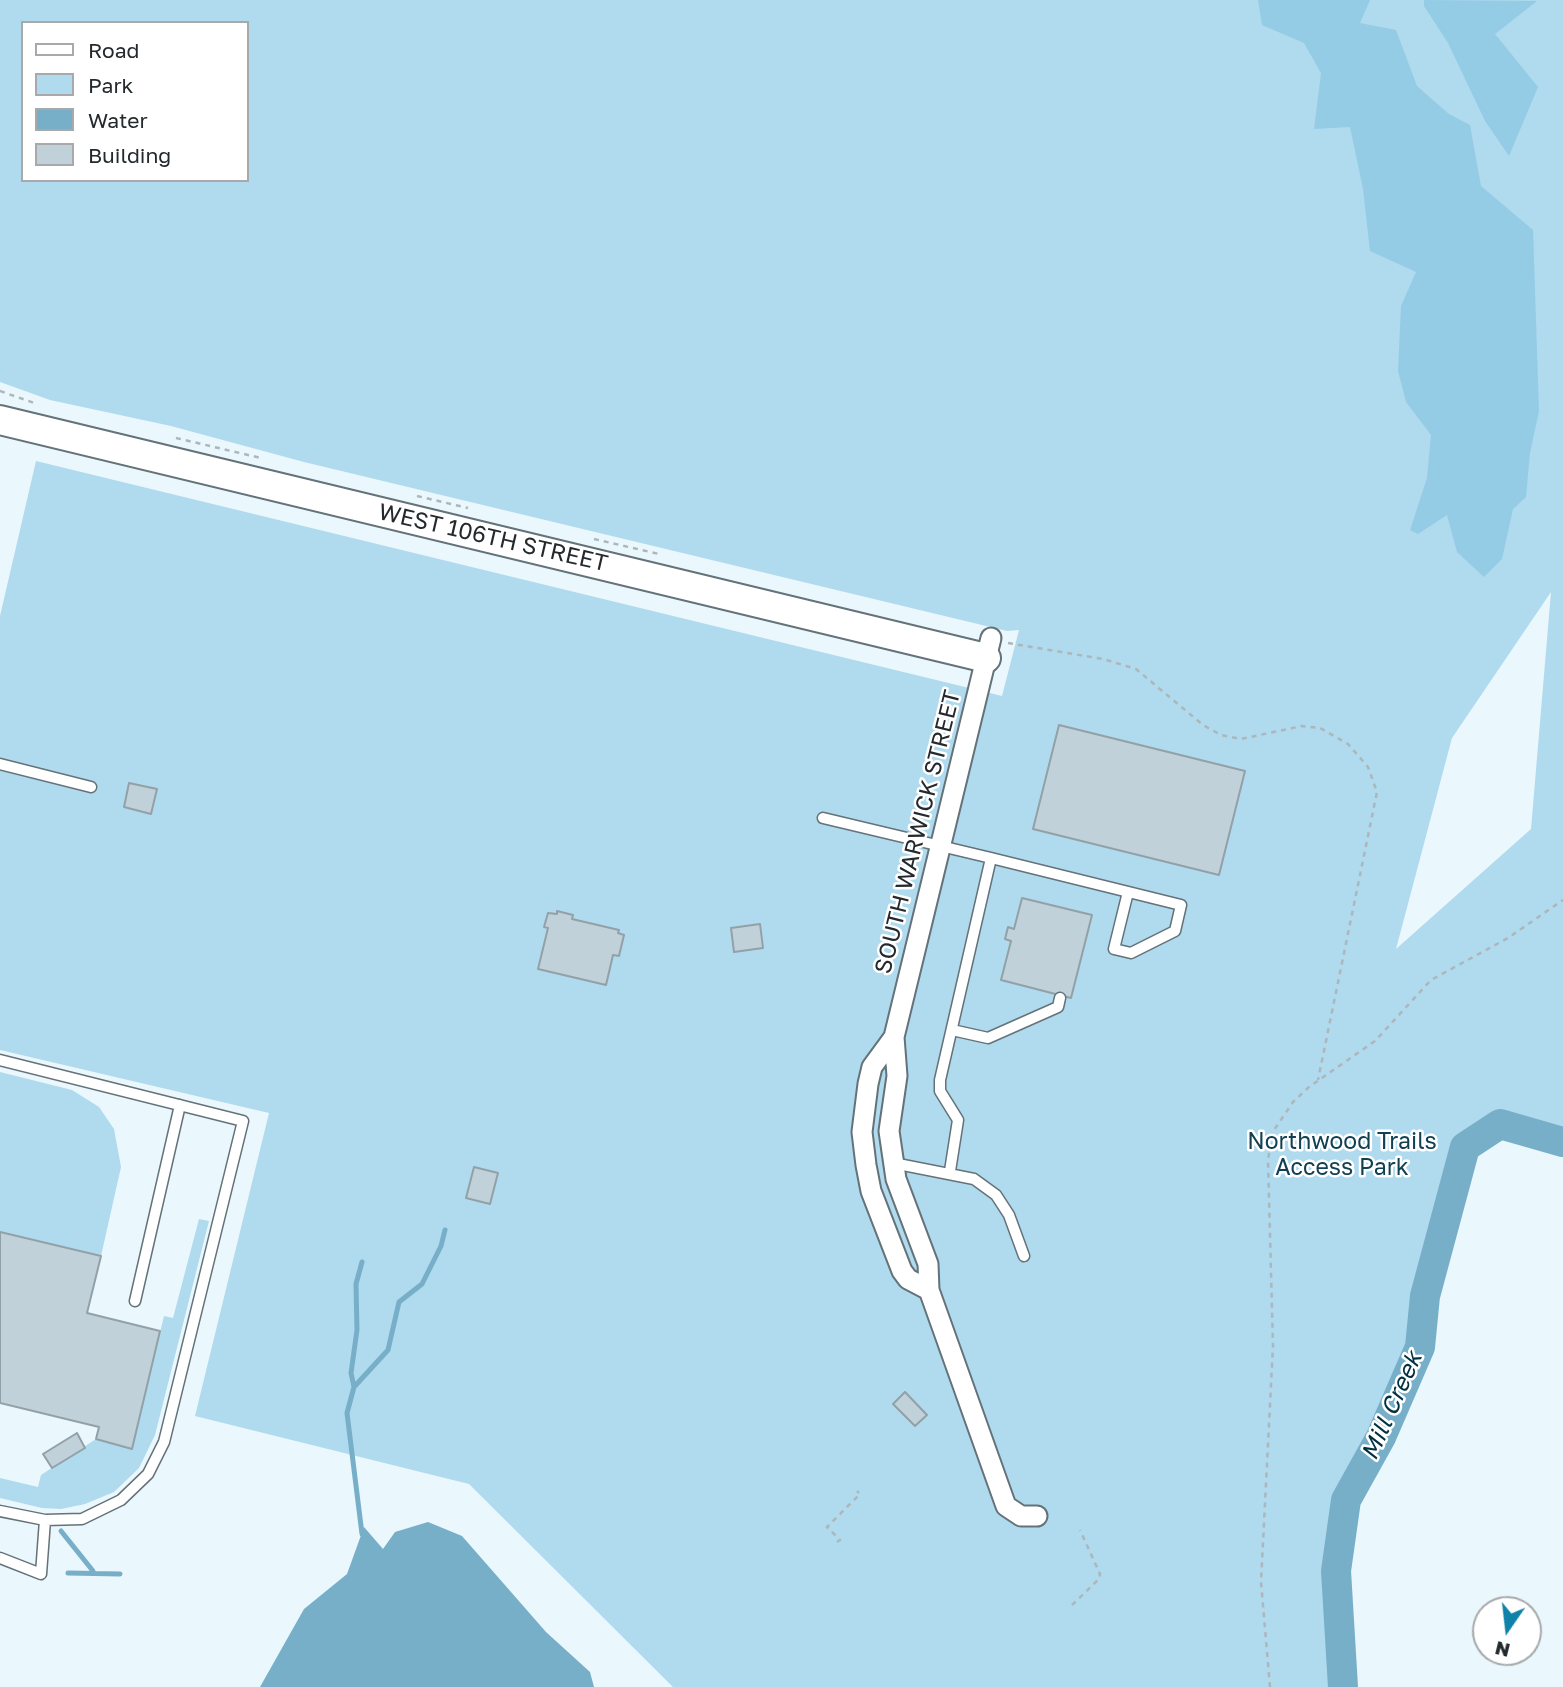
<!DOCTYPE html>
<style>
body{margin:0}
#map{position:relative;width:1563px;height:1687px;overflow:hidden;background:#eaf7fd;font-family:"Golos Text",sans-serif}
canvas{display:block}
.legend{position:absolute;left:21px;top:21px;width:228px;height:161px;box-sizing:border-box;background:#fff;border:2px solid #a7a9ab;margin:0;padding:9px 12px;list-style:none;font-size:21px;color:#23292c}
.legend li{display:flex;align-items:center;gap:14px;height:35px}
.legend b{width:35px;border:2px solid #a7a9ab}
.north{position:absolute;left:1472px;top:1596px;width:70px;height:70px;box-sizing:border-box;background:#fff;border:2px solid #a7a9ab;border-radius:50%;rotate:194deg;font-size:19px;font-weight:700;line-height:28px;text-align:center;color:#23292c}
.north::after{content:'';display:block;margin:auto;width:24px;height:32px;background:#0f82a9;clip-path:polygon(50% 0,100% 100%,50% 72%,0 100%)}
</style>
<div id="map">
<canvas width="1563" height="1687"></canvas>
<ul class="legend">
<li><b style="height:9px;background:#fff"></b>Road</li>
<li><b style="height:19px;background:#b0daee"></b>Park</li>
<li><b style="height:19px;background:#77afc8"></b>Water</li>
<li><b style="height:19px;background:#c1d1d9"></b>Building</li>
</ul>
<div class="north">N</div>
</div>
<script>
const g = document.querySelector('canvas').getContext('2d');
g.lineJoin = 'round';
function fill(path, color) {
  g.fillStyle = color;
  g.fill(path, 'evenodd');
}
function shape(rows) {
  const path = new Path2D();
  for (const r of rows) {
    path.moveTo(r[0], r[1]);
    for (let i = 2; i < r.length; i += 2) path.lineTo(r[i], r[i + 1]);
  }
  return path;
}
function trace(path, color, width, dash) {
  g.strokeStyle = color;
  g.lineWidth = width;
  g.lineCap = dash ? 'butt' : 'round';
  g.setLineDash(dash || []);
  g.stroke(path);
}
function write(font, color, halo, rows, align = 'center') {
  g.font = font + ' "Golos Text",sans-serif';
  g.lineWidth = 5;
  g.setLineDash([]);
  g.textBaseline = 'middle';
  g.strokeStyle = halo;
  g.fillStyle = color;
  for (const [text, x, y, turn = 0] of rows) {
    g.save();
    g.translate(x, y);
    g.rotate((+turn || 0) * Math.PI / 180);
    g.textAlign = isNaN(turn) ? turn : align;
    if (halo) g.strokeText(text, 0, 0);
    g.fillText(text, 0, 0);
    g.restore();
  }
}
fill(shape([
 [0,0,1563,0,1563,1142,1500,1124,1465,1148,1425,1296,1420,1347,1381,1437,1346,1501,1336,1571,1343,1687,673,1687,469,1484,195,1416,269,1113,0,1050,0,616,36,461,1002,696,1019,630,1007,631,304,462,171,426,50,400,0,382],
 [23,23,247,23,247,180,23,180],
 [1551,592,1531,829,1396,949,1452,738],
 [0,1072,72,1090,99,1107,114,1129,121,1167,101,1256,0,1232],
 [199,1219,209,1221,155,1435,139,1468,114,1492,85,1504,61,1509,42,1508,0,1498,0,1478,38,1487,41,1475,96,1439,132,1449,164,1316,173,1318]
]), '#b0daee');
fill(shape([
 [1258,0,1370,0,1360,23,1396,30,1417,86,1449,114,1470,125,1481,186,1533,230,1539,411,1530,453,1526,497,1513,509,1502,559,1484,577,1457,552,1447,515,1418,534,1410,530,1427,478,1431,435,1406,402,1398,371,1401,306,1416,272,1370,251,1363,189,1350,127,1314,129,1321,73,1304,43,1262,25],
 [1424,0,1537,1,1495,34,1538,87,1509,156,1485,121,1448,43,1424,6]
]), '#94cce6');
fill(shape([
 [428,1522,462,1536,546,1632,590,1672,594,1687,260,1687,304,1609,347,1574,364,1527,383,1549,395,1532]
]), '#77afc8');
trace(shape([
 [354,1387,388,1350,399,1302,422,1284,441,1246,445,1230],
 [61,1531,93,1571],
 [362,1534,347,1413,354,1387,351,1373,357,1330,356,1284,362,1262],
 [68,1573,120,1574]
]), '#77afc8', 5);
trace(shape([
 [1343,1687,1336,1571,1346,1500,1381,1437,1420,1347,1425,1296,1465,1147,1500,1124,1563,1142]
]), '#77afc8', 30);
const building = shape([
 [1059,725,1245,771,1219,875,1033,829,1059,725],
 [129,783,157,789,151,814,124,807,129,783],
 [1022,898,1092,915,1071,998,1001,980,1011,941,1005,939,1008,927,1014,929,1022,898],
 [557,911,573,915,572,919,619,930,618,933,624,935,619,956,613,955,606,985,538,969,548,928,544,927,548,913,557,914,557,911],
 [760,924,763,948,734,952,731,928,760,924],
 [474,1167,498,1173,490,1204,466,1198,474,1167],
 [0,1232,101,1256,87,1313,160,1331,132,1449,96,1439,99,1427,0,1403,0,1232],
 [905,1392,927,1415,915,1426,893,1404,905,1392],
 [77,1433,85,1448,52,1468,43,1454,77,1433]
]);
fill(building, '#c1d1d9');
trace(building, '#92a1a8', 2);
const lane = shape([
 [0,764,91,787],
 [823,818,991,858,1181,905,1175,931,1131,953,1114,949,1128,892],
 [952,1030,988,1038,1058,1007,1060,998],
 [0,1060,243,1121,164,1442,148,1474,121,1500,82,1519,45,1520,0,1511],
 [893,1163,974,1179,996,1195,1009,1215,1024,1256],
 [950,1171,958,1120,940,1091,940,1080,991,858],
 [135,1301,180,1105],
 [0,1558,41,1574,45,1520]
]);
const street = shape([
 [991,638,894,1037,897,1076,889,1131,896,1179,928,1264,929,1290,1006,1506,1021,1516,1037,1516],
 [894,1037,872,1067,868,1084,862,1132,866,1165,871,1191,902,1271,908,1279,929,1290]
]);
const secondary = shape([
 [0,420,986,658]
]);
trace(lane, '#647279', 13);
trace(street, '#647279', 23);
trace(secondary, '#647279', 32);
trace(shape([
 [0,391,37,404],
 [176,438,261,458],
 [417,496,468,508],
 [594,539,659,554],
 [1008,643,1103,659,1136,669,1203,725,1221,735,1241,739,1302,726,1320,728,1348,744,1368,767,1377,792,1318,1080],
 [837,1542,840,1540,827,1527,860,1494,857,1491],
 [1072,1605,1099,1579,1100,1574,1080,1530],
 [1270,1687,1261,1582,1273,1346,1268,1160,1272,1133,1293,1102,1309,1087,1375,1041,1431,980,1508,938,1563,900]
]), '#acb7bc', 2.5, [5, 5]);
trace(lane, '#fff', 10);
trace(street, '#fff', 19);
trace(secondary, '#fff', 28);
write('23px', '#23292c', '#fff', [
 ["WEST 106TH STREET",493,538,13],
 ["SOUTH WARWICK STREET",918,832,-76]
]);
write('23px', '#104052', '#fff', [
 ["Northwood Trails",1342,1142],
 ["Access Park",1342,1168]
]);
write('italic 24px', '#003042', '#fff', [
 ["Mill Creek",1392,1406,-66]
]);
</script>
